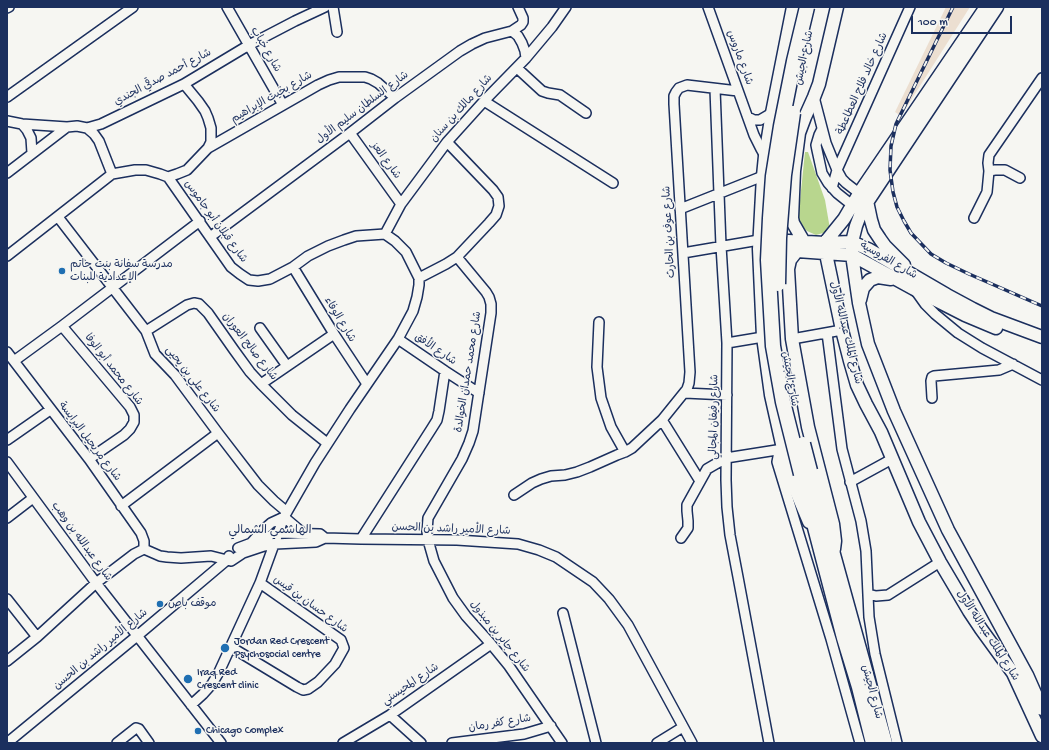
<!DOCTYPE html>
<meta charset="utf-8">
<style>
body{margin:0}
#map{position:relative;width:1049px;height:750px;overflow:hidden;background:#f6f6f2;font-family:"Gochi Hand",sans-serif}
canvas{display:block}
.frame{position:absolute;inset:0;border:8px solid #1b2f5e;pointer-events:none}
.scale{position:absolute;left:911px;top:16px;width:101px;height:18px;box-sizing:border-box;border:2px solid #1b2f5e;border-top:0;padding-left:5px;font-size:12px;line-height:14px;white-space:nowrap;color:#1b2f5e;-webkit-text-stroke:3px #f6f6f2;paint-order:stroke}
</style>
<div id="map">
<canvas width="1049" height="750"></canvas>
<div class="frame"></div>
<div class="scale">100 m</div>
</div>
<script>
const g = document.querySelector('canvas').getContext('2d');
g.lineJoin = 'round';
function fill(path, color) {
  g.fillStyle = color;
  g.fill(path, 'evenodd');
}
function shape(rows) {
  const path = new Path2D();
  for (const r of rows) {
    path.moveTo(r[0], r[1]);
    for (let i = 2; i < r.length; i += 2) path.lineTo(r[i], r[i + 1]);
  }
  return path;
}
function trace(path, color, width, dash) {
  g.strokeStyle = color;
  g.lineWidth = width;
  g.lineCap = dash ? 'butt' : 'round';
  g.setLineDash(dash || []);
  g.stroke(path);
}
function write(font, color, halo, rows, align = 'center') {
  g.font = font + ' "Gochi Hand","Playpen Sans Arabic",sans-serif';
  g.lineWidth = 3;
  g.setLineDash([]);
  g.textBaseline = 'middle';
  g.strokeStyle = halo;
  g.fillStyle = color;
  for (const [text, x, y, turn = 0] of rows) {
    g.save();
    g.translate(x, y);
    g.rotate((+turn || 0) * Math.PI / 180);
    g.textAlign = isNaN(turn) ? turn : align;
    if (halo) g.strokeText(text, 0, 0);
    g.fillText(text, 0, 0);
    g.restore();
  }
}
fill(shape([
 [946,7,970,7,901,116,895,112]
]), '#ecdfd1');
fill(shape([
 [805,152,808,152,825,200,830,229,823,233,816,235,807,231,800,225,798,220]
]), '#b8d68e');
const minor = shape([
 [227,7,283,105],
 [333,7,337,32],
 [708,7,754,135,761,149,765,156],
 [7,8,9,7],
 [512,31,518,36,522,43,525,51,526,58],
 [517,68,542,91,548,93,560,95,586,113],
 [184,84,198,101,205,111,208,118,211,128,211,142,208,148],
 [715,89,721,246,727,343,726,480,727,507,730,535,738,577,769,743],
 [7,97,133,7],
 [814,97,826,143,837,170,842,179,846,183,855,190,860,192],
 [484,101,613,183],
 [748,117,754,120,760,120,772,113],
 [7,121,22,124,67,127,77,126,87,128,94,134,99,141,112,174],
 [22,124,27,130,31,138,32,153],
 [87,128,101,124,184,84,249,45,295,21,325,7],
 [822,129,819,135,816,145,817,150,822,173,828,183,837,193,847,201,853,204],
 [350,133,401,204],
 [989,171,995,170,1005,170,1020,178],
 [7,173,67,127],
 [168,177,177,174,187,170,208,148,318,85,329,80,339,77,365,77,371,79,378,83,395,98],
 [832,188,837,170,910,7],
 [680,209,763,176],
 [58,217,146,331,155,354,175,375,218,433,258,485,274,501,287,512],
 [974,218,987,192,989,171,988,163,989,155,1042,78],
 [385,234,401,204,447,142,484,101,526,58,552,27,566,7],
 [210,237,350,133,395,98,460,51,472,44,485,38,512,31,521,25,523,22,523,18,518,7],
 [683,253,759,240],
 [7,256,112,174,135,170,146,170,160,174,168,177,231,267,240,274,249,280,258,281,270,279,293,267,308,256,328,246,344,240,356,236,385,234,395,241,406,252,419,278,419,285,417,297,413,311,398,339,350,409,315,463,284,517,260,583,219,672,212,684,203,694,191,705],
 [457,257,486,292,489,297,491,304,491,313,473,431,469,443,462,459,428,518,427,531,428,540,434,561,453,598,466,616,491,644,509,666,562,743],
 [293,267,334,334,367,384],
 [419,278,446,264,457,257,489,223,496,215,499,206,498,197,493,190,447,142],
 [915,290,925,304,935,314,958,333,982,348,1042,380],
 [599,322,597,367,601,398,611,427,625,452],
 [62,326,130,407,134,415,134,422,130,429,124,435,89,459],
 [260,328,287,366],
 [146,331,187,305,194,303,199,304,208,313,234,350,250,372,261,384,292,415,327,443],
 [827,333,842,449,861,521,866,551,869,617,875,654,897,743],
 [398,339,445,371,479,393],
 [792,339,842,330],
 [727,343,763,337],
 [7,352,89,459,141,533,144,541,144,549],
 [14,361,62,326,200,221],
 [261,384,334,334],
 [685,393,727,395],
 [932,398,931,381,932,377,934,376,999,370,1013,364],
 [662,420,700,481],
 [7,440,50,410],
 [784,453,778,457,777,462,831,639,860,743],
 [7,462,96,583,221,743],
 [850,482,892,459],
 [514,495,532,483,541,479,551,476,565,475,577,472,590,467,617,455,625,452,632,448,662,420,687,389,689,383,690,372,674,104,674,96,676,92,679,88,687,85,738,91],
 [121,506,218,433],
 [7,518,33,498],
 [681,538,688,528,688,521,687,511,687,505,707,469,726,458,783,449],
 [361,539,432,428,437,420,439,411,445,371],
 [252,542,262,531,271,523,284,517,304,534],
 [238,548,278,533,320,534,325,538],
 [868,594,876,596,888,595,940,562],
 [7,599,37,637],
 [563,613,596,743],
 [231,647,297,687,303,690,308,689,318,682,335,664,344,648,341,640,260,583],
 [7,661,37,637,96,583,134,554,144,549,160,556,167,557,181,558,211,556,231,561,243,553,264,546,275,544,316,542,325,538,361,539,457,540,518,544,539,550,556,557,593,582,609,599,628,625,692,743],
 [390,715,421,743],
 [7,743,137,636,227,560,229,556],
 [117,743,136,728,139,729,149,743],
 [343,743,390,715,491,644],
 [452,743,524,734,551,726],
 [657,743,683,727]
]);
const major = shape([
 [793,7,772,113,765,156,763,176,759,249,763,337,771,395,784,453,793,484,809,522],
 [986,7,860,192,844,219,827,240,825,245,825,249,842,330,850,361,857,385,866,404,881,432,919,522,940,562,969,611,981,629,1013,673,1042,736],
 [997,7,862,210,856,226,852,242,852,255,859,303,868,344,894,411,948,530,1027,675,1042,709],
 [867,201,871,220,874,230,880,239,885,246,904,265],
 [770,240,825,243,852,242,868,249,947,295,973,309,991,318,1042,337],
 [804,242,793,223,792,218,794,171,799,133,805,117,814,97,819,84,837,7],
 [770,249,852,255,914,289,965,315,996,328],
 [797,251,790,260,788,269,792,339,808,427,833,524,835,541,834,549],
 [860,300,863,288,870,280,878,277,891,279]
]);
const highway = shape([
 [810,471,885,743],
 [801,474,844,638,859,687,873,743]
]);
trace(minor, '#1b2f5e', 12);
trace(major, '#1b2f5e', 15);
trace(highway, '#1b2f5e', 17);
trace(minor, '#f6f6f2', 9);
trace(major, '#f6f6f2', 12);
trace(highway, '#f6f6f2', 14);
const rail = shape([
 [953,7,896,124,891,146,890,170,893,192,897,207,904,221,911,233,931,254,946,263,969,274,1042,306]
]);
trace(rail, '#1b2f5e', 3.5);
trace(rail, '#f6f6f2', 2, [6]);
const highwayBridge = shape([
 [778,284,779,238,784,175,793,113],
 [803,444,810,471],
 [801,474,783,402,773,346,768,260,770,218,773,176,781,126,794,61,807,7]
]);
trace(highwayBridge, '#1b2f5e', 17, []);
trace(highwayBridge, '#f6f6f2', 14);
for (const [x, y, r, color] of [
 [62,271,4,"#1f6fb2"],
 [160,604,4,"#1f6fb2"],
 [225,648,5,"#1f6fb2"],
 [188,679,5,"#1f6fb2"],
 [198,731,4,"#1f6fb2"]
]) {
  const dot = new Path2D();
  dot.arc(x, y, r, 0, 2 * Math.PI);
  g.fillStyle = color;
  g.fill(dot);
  trace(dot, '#f6f6f2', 1.5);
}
write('11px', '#1b2f5e', '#f6f6f2', [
 ["شارع خباب",265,50,60],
 ["شارع ماروس",739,58,70],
 ["شارع الجيش",805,58,-78],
 ["شارع أحمد صدقي الجندي",163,78,-28],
 ["شارع خالد فلاح العطاعطة",863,84,-66],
 ["شارع بخيت الإبراهيم",272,98,-30],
 ["شارع السلطان سليم الأول",363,108,-37],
 ["شارع مالك بن سنان",462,109,-48],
 ["شارع العز",385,161,54],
 ["شارع قبلان أبو جاموس",215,222,54],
 ["شارع عوف بن الحارث",670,232,-93],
 ["شارع الفروسية",888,261,30],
 ["شارع الوفاء",339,320,59],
 ["شارع الملك عبدالله الأول",845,333,76],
 ["شارع صالح العوران",249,347,52],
 ["شارع الأفق",435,350,34],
 ["شارع محمد أبو الوفا",113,370,52],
 ["شارع محمد حمدان الخوالدة",469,372,-81],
 ["شارع الجيش",789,379,80],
 ["شارع علي بن يحيى",192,380,52],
 ["شارع رفيفان المجالي",715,417,-89],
 ["شارع مريحيل البرايسة",89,442,53],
 ["شارع الأمير راشد بن الحسن",451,530,2],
 ["شارع عبدالله بن وهب",81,542,54],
 ["شارع حسان بن قيس",310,605,36],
 ["شارع الملك عبدالله الأول",987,636,57],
 ["شارع جابر بن مبذول",499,637,51],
 ["شارع الأمير راشد بن الحسن",101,650,-40],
 ["شارع المحيسني",411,685,-34],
 ["شارع الجيش",871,692,75],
 ["شارع كفر رمان",500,724,-9]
]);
write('11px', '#1b2f5e', '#f6f6f2', [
 ["مدرسة سفانة بنت حاتم",70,265],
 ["الإعدادية للبنات",70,278],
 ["موقف باص",168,604],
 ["Jordan Red Crescent",234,642],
 ["Psychosocial centre",234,655],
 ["Iraq Red",197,673],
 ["Crescent clinic",197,686],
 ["Chicago Complex",206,731]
], 'left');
write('12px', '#1b2f5e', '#f6f6f2', [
 ["الهاشمي الشمالي",270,531]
]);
</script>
